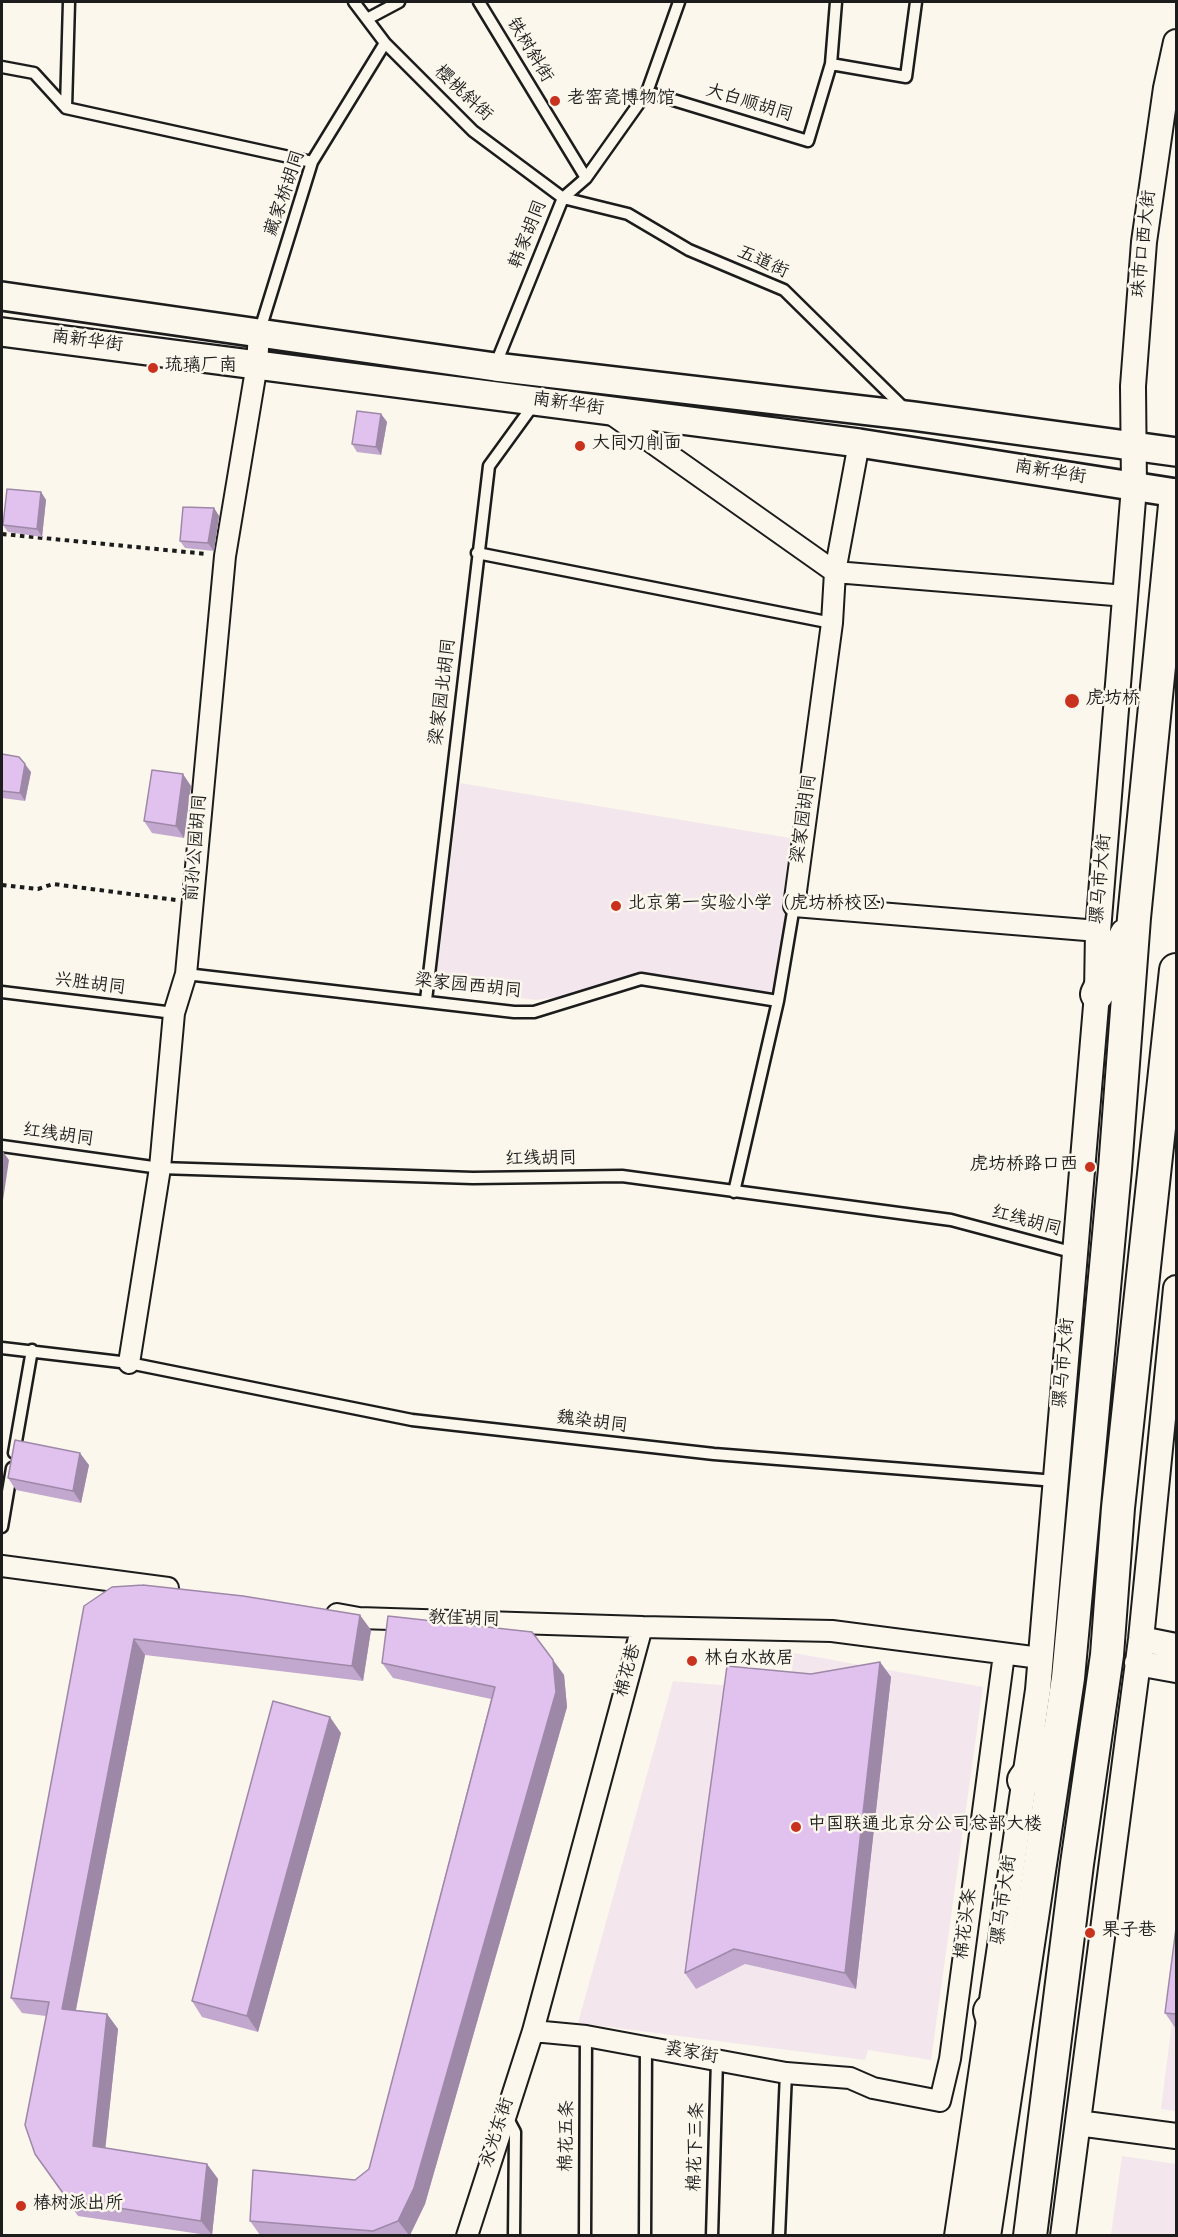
<!DOCTYPE html>
<meta charset="utf-8">
<style>
body{margin:0}
#map{position:relative;width:1178px;height:2237px;overflow:hidden;background:#fbf7ec;font-family:Dekko,sans-serif}
canvas{display:block}
.frame{position:absolute;inset:0;border:3px solid #1c1c1c;pointer-events:none}
</style>
<div id="map">
<canvas width="1178" height="2237"></canvas>
<div class="frame"></div>
</div>
<script>
const g = document.querySelector('canvas').getContext('2d');
g.lineJoin = 'round';
function fill(path, color) {
  g.fillStyle = color;
  g.fill(path, 'evenodd');
}
function shape(rows) {
  const path = new Path2D();
  for (const r of rows) {
    path.moveTo(r[0], r[1]);
    for (let i = 2; i < r.length; i += 2) path.lineTo(r[i], r[i + 1]);
  }
  return path;
}
function trace(path, color, width, dash) {
  g.strokeStyle = color;
  g.lineWidth = width;
  g.lineCap = dash ? 'butt' : 'round';
  g.setLineDash(dash || []);
  g.stroke(path);
}
function write(font, color, halo, rows, align = 'center') {
  g.font = font + ' Dekko,"LXGW WenKai TC",sans-serif';
  g.lineWidth = 5;
  g.setLineDash([]);
  g.textBaseline = 'middle';
  g.strokeStyle = halo;
  g.fillStyle = color;
  for (const [text, x, y, turn = 0] of rows) {
    g.save();
    g.translate(x, y);
    g.rotate((+turn || 0) * Math.PI / 180);
    g.textAlign = isNaN(turn) ? turn : align;
    if (halo) g.strokeText(text, 0, 0);
    g.fillText(text, 0, 0);
    g.restore();
  }
}
fill(shape([
 [460,783,796,839,775,993,644,973,577,994,536,1000,435,988],
 [794,1653,983,1687,931,2060,868,2050,865,2060,578,2023,673,1681,789,1691],
 [1176,1990,1176,2111,1161,2109],
 [1122,2156,1176,2164,1176,2235,1111,2235]
]), '#f3e7ed');
const service = shape([
 [354,2,385,43,473,131,563,198,628,214,689,250,784,290,907,411],
 [479,2,586,178],
 [367,19,399,2],
 [831,64,906,77,916,2],
 [2,67,34,73,66,108,312,162],
 [647,92,808,141,831,64,836,2],
 [66,108,69,2],
 [259,333,312,162,385,43],
 [495,366,563,198,586,178,647,92,679,2],
 [477,553,832,623],
 [186,974,514,1012,534,1012,641,979,778,1001],
 [2,992,174,1013],
 [426,1000,489,466,534,404],
 [2,1146,160,1168,473,1178,622,1176,951,1220,1075,1253],
 [734,1192,778,1001,794,906],
 [2,1348,129,1363,412,1420,714,1454,1056,1481],
 [14,1453,32,1350],
 [2,1527,12,1468],
 [506,2115,515,2132,514,2236],
 [585,2236,586,2036],
 [645,2236,646,2047],
 [712,2236,717,2060],
 [779,2236,786,2073]
]);
const minor = shape([
 [610,413,835,572,1126,596],
 [859,443,835,572,832,623,794,906,1098,931],
 [129,1363,160,1168,174,1013,186,974,225,556,257,364,259,333],
 [2,1566,168,1588],
 [337,1614,359,1618,642,1627],
 [533,2031,586,2036,786,2073,850,2078,873,2088,940,2101,950,2059,1004,1654],
 [467,2236,533,2031,642,1627,832,1631,1040,1658]
]);
const tertiary = shape([
 [1141,1639,1176,1646],
 [1137,1663,1176,1670],
 [1078,2123,1176,2136],
 [957,2236,1038,1690,1097,994,1098,931,1134,487,1133,386,1144,242,1166,88,1176,42],
 [1063,2236,1141,1639,1176,1288]
]);
const secondary = shape([
 [2,296,495,367,913,416,1176,452],
 [2,332,859,443,1176,493]
]);
const primary = shape([
 [1097,994,1126,935],
 [1024,1780,1057,1736],
 [990,2011,1006,2065],
 [984,2236,1068,1678,1115,1169,1134,918,1176,495],
 [1030,2236,1077,1864,1107,1655,1118,1508,1176,970]
]);
trace(service, '#1c1c1c', 15);
trace(minor, '#1c1c1c', 24);
trace(tertiary, '#1c1c1c', 28);
trace(secondary, '#1c1c1c', 32);
trace(primary, '#1c1c1c', 36);
trace(shape([
 [2,534,207,554],
 [2,885,38,889,53,884,176,900]
]), '#1c1c1c', 4, [4.5, 4.5]);
trace(service, '#fbf7ec', 10);
trace(minor, '#fbf7ec', 20);
trace(tertiary, '#fbf7ec', 24);
trace(secondary, '#fbf7ec', 27);
trace(primary, '#fbf7ec', 32);
fill(shape([
 [381,414,387,422,381,455,357,452,352,444],
 [41,492,46,500,42,537,8,532,3,525],
 [214,508,219,516,214,551,185,548,180,541],
 [2,754,31,772,25,801,2,798],
 [191,786,184,838,152,833,144,821],
 [89,1465,81,1503,16,1490,8,1478],
 [84,1606,371,1630,363,1681,145,1655,76,2010,107,2014,118,2029,105,2148,207,2164,218,2179,212,2235,207,2235,78,2216,35,2154,46,2016,22,2013,11,1998],
 [553,1660,564,1675,567,1707,425,2204,410,2235,260,2235,250,2221,355,2180,369,2169,491,1699,393,1678,382,1663],
 [880,1662,891,1677,856,1989,745,1964,696,1989,685,1973,811,1674],
 [341,1733,258,2032,202,2017,192,2001],
 [1176,1928,1176,2029,1165,2013]
]), '#c2a7ce');
fill(shape([
 [381,414,387,422,381,455,376,447],
 [41,492,46,500,42,537,37,529],
 [214,508,219,516,214,551,208,543],
 [25,764,31,772,25,801,20,793],
 [183,774,191,786,184,838,176,826],
 [2,1150,9,1160,2,1207],
 [80,1453,89,1465,81,1503,73,1491],
 [360,1615,371,1630,363,1681,352,1666],
 [134,1639,145,1655,73,2024,62,2009],
 [553,1660,564,1675,567,1707,425,2204,410,2235,409,2235,398,2221],
 [880,1662,891,1677,856,1989,845,1973],
 [330,1717,341,1733,258,2032,247,2016],
 [107,2014,118,2029,104,2161,93,2146],
 [207,2164,218,2179,212,2235,201,2221]
]), '#9e88a7');
const building = shape([
 [357,411,381,414,376,447,352,444,357,411],
 [7,489,41,492,37,529,3,525,7,489],
 [183,507,214,508,208,543,180,541,183,507],
 [2,754,19,757,25,764,20,793,2,791,2,754],
 [152,770,183,774,176,826,144,821,152,770],
 [15,1440,80,1453,73,1491,8,1478,15,1440],
 [143,1585,243,1596,360,1615,352,1666,134,1639,62,2009,107,2014,93,2146,207,2164,201,2221,68,2200,35,2154,25,2125,49,2002,11,1998,84,1606,112,1587,143,1585],
 [388,1616,532,1632,553,1660,556,1692,414,2188,398,2221,373,2231,250,2221,253,2170,355,2180,369,2169,495,1687,382,1663,388,1616],
 [880,1662,845,1973,734,1949,685,1973,727,1666,811,1674,880,1662],
 [273,1701,330,1717,247,2016,192,2001,273,1701],
 [1176,1928,1176,2014,1165,2013,1176,1928]
]);
fill(building, '#e1c2ef');
trace(building, '#9e88a7', 1.5);
for (const [x, y, r, color] of [
 [555,101,6,"#c8321e"],
 [153,368,6,"#c8321e"],
 [580,446,6,"#c8321e"],
 [1072,701,8,"#c8321e"],
 [616,906,6,"#c8321e"],
 [1090,1167,6,"#c8321e"],
 [692,1661,6,"#c8321e"],
 [796,1827,6,"#c8321e"],
 [1090,1933,6,"#c8321e"],
 [21,2206,6,"#c8321e"]
]) {
  const dot = new Path2D();
  dot.arc(x, y, r, 0, 2 * Math.PI);
  g.fillStyle = color;
  g.fill(dot);
  trace(dot, '#fbf7ec', 2);
}
write('18px', '#1c1c1c', '#fbf7ec', [
 ["铁树斜街",528,51,59],
 ["樱桃斜街",462,95,43],
 ["大白顺胡同",749,105,17],
 ["藏家桥胡同",287,194,-71],
 ["韩家胡同",530,235,-68],
 ["珠市口西大街",1146,244,-84],
 ["五道街",762,264,24],
 ["南新华街",87,343,7],
 ["南新华街",568,406,8],
 ["南新华街",1050,474,9],
 ["梁家园北胡同",445,692,-83],
 ["梁家园胡同",806,819,-82],
 ["前孙公园胡同",198,848,-85],
 ["骡马市大街",1103,879,-85],
 ["兴胜胡同",90,986,7],
 ["梁家园西胡同",468,988,6],
 ["红线胡同",58,1137,8],
 ["红线胡同",541,1161,-1],
 ["红线胡同",1026,1223,15],
 ["骡马市大街",1066,1363,-85],
 ["魏染胡同",592,1424,7],
 ["教佳胡同",464,1621,2],
 ["棉花巷",630,1671,-75],
 ["骡马市大街",1006,1900,-82],
 ["棉花头条",968,1924,-83],
 ["裘家街",691,2055,10],
 ["永光东街",499,2133,-72],
 ["棉花五条",569,2136,-89],
 ["棉花下三条",698,2147,-88]
]);
write('18px', '#1c1c1c', '#fbf7ec', [
 ["老窑瓷博物馆",567,101],
 ["琉璃厂南",165,368],
 ["大同刀削面",592,446],
 ["虎坊桥",1086,701],
 ["北京第一实验小学（虎坊桥校区)",628,906],
 ["虎坊桥路口西",1078,1167,"right"],
 ["林白水故居",704,1661],
 ["中国联通北京分公司总部大楼",808,1827],
 ["果子巷",1102,1933],
 ["椿树派出所",33,2206]
], 'left');
</script>
